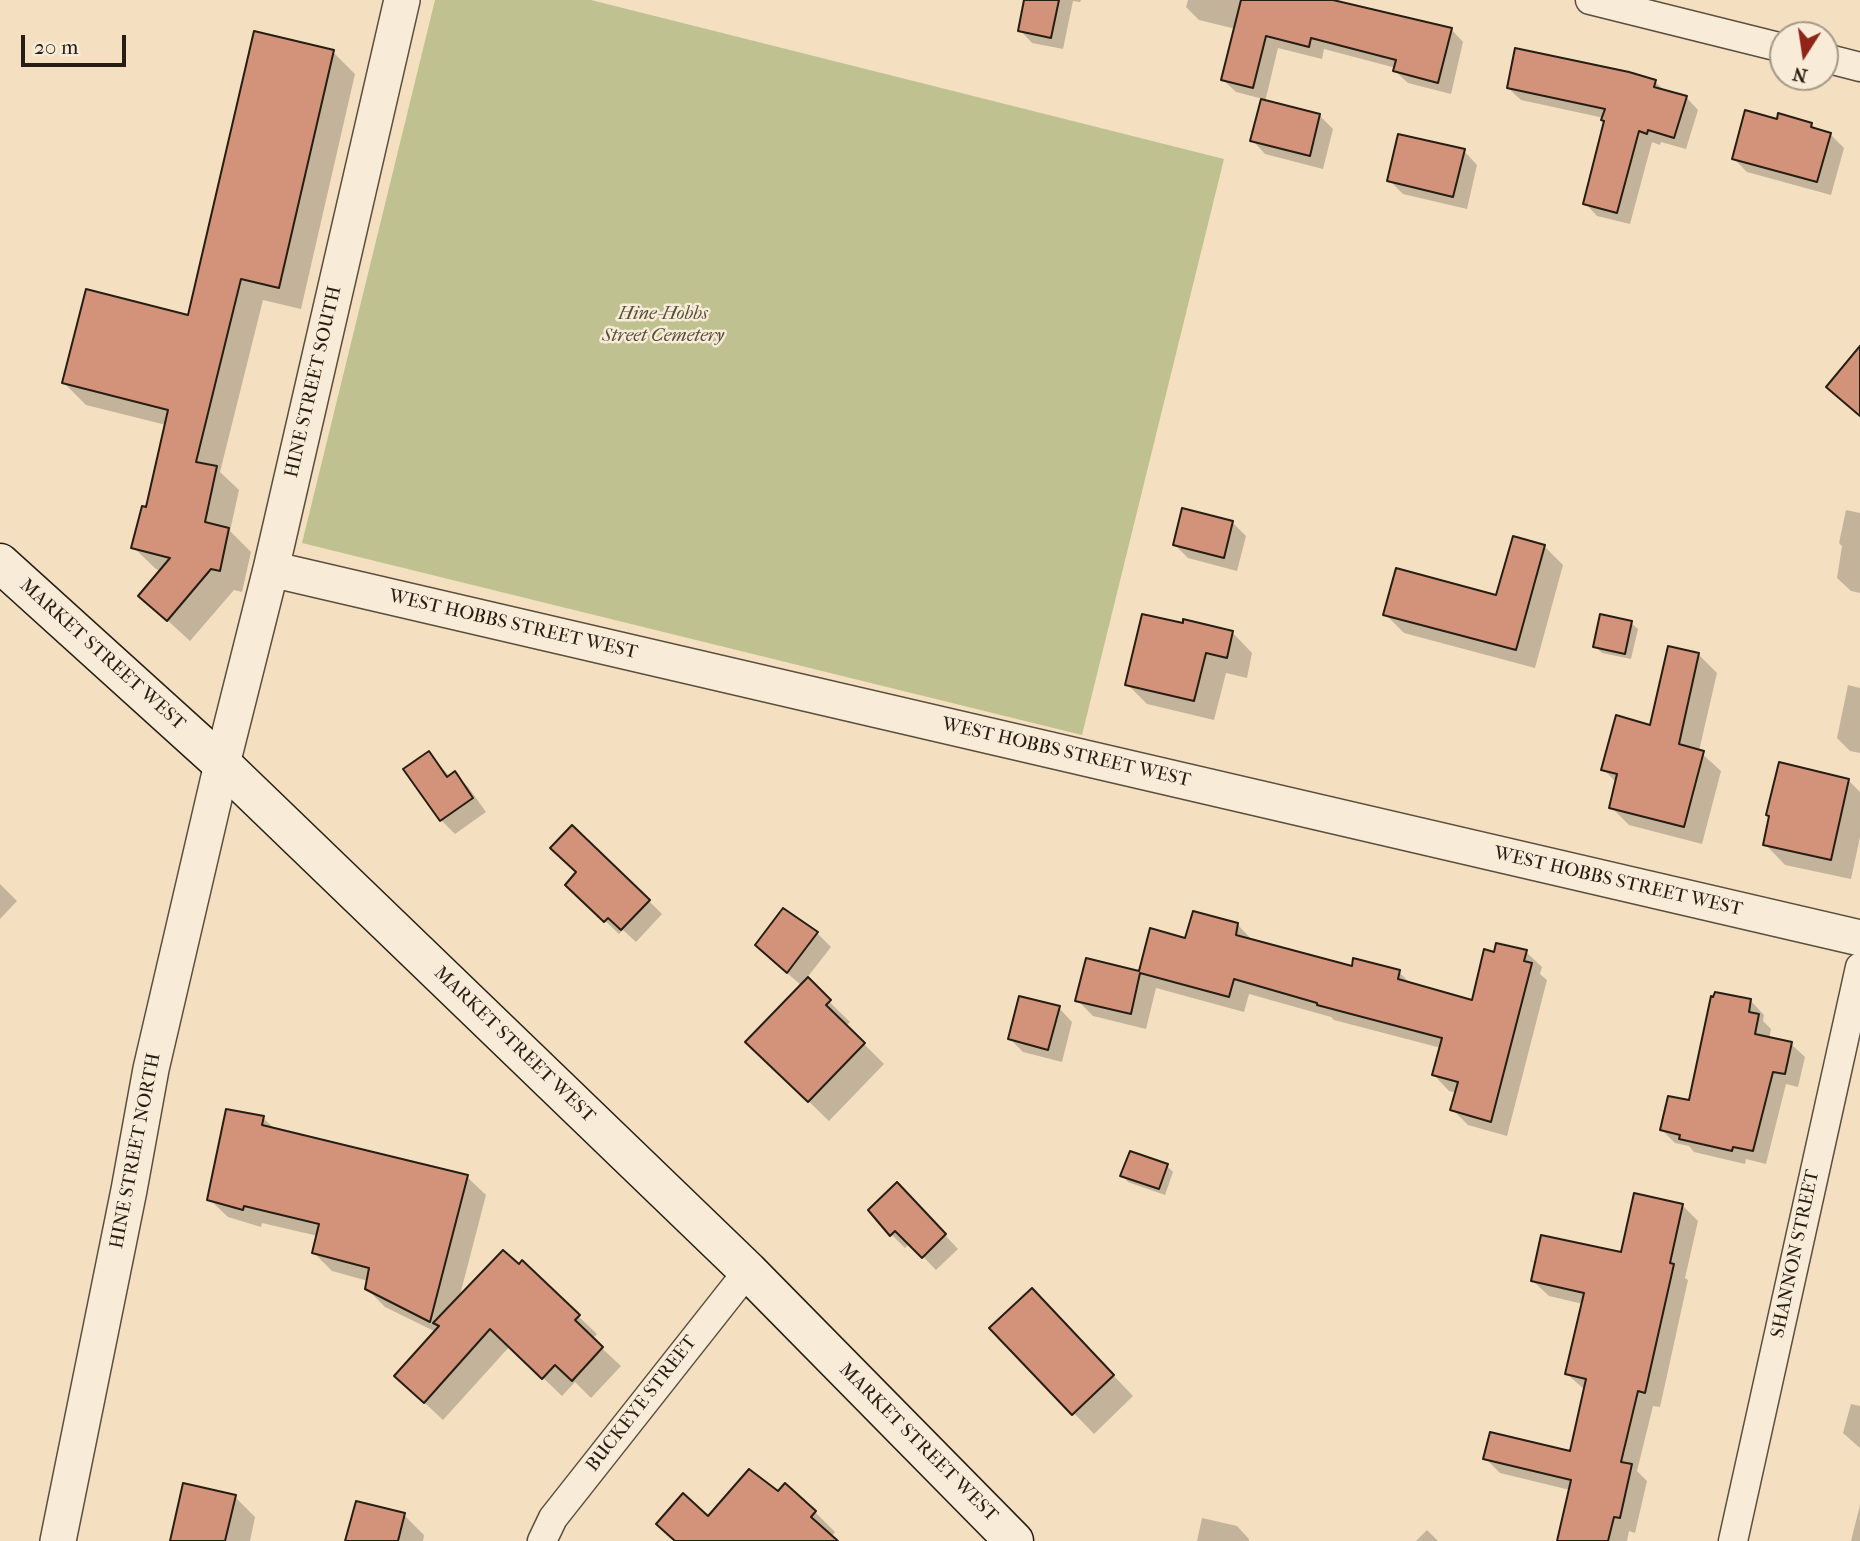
<!DOCTYPE html>
<style>
body{margin:0}
#map{position:relative;width:1860px;height:1541px;overflow:hidden;background:#f4e0c1;font-family:"IM FELL French Canon",serif}
canvas{display:block}
.north{position:absolute;left:1769px;top:21px;width:70px;height:70px;box-sizing:border-box;background:#f8ebd7;border:2px solid #a49989;border-radius:50%;rotate:192deg;font-size:19px;font-weight:700;line-height:28px;text-align:center;color:#261e13}
.north::after{content:'';display:block;margin:auto;width:24px;height:32px;background:#8f2418;clip-path:polygon(50% 0,100% 100%,50% 72%,0 100%)}
.scale{position:absolute;left:21px;top:35px;width:105px;height:32px;box-sizing:border-box;border:4px solid #261e13;border-top:0;padding-left:9px;font-size:21px;line-height:24px;white-space:nowrap;color:#261e13;-webkit-text-stroke:5px #f8ebd7;paint-order:stroke}
</style>
<div id="map">
<canvas width="1860" height="1541"></canvas>
<div class="north">N</div>
<div class="scale">20 m</div>
</div>
<script>
const g = document.querySelector('canvas').getContext('2d');
g.lineJoin = 'round';
function fill(path, color) {
  g.fillStyle = color;
  g.fill(path, 'evenodd');
}
function shape(rows) {
  const path = new Path2D();
  for (const r of rows) {
    path.moveTo(r[0], r[1]);
    for (let i = 2; i < r.length; i += 2) path.lineTo(r[i], r[i + 1]);
  }
  return path;
}
function trace(path, color, width, dash) {
  g.strokeStyle = color;
  g.lineWidth = width;
  g.lineCap = dash ? 'butt' : 'round';
  g.setLineDash(dash || []);
  g.stroke(path);
}
function write(font, color, halo, rows, align = 'center') {
  g.font = font + ' "IM FELL French Canon",serif';
  g.lineWidth = 5;
  g.setLineDash([]);
  g.textBaseline = 'middle';
  g.strokeStyle = halo;
  g.fillStyle = color;
  for (const [text, x, y, turn = 0] of rows) {
    g.save();
    g.translate(x, y);
    g.rotate((+turn || 0) * Math.PI / 180);
    g.textAlign = isNaN(turn) ? turn : align;
    if (halo) g.strokeText(text, 0, 0);
    g.fillText(text, 0, 0);
    g.restore();
  }
}
fill(shape([
 [435,0,591,0,1224,159,1082,735,302,543]
]), '#bfc190');
fill(shape([
 [1026,0,1081,0,1080,2,1073,1,1063,49,1032,43,1020,30],
 [1188,0,1323,0,1451,29,1463,42,1451,94,1408,83,1395,71,1396,68,1324,49,1322,59,1278,48,1265,102,1320,116,1333,129,1323,169,1265,154,1252,140,1263,99,1236,92,1223,80,1236,29,1199,20,1186,7],
 [333,52,355,74,301,309,263,300,220,472,239,490,230,531,251,552,242,592,234,590,190,641,141,596,162,571,156,569,133,547,148,509,166,425,86,405,64,383,189,317],
 [1655,82,1665,91,1686,97,1698,110,1686,149,1661,142,1660,145,1652,142,1630,224,1597,216,1585,203,1606,122,1604,118,1521,100,1508,88],
 [1811,124,1818,131,1830,134,1844,148,1831,195,1747,172,1734,159],
 [1464,151,1477,165,1467,209,1403,194,1389,180],
 [1846,510,1860,513,1860,593,1851,591,1837,578,1842,546,1839,543],
 [1233,523,1246,536,1237,571,1188,558,1175,545],
 [1544,546,1563,565,1535,668,1404,633,1385,614,1497,598],
 [1631,623,1638,629,1631,659,1602,653,1595,646],
 [1232,632,1252,653,1247,678,1226,673,1214,720,1147,704,1127,684],
 [1699,655,1717,673,1699,751,1721,771,1702,844,1629,825,1611,807,1617,783,1603,769,1651,727],
 [1848,685,1860,688,1860,753,1850,751,1837,738],
 [429,753,450,777,455,774,468,787,486,812,455,834,441,820,406,769],
 [1848,780,1860,792,1860,837,1851,879,1785,865,1765,844,1770,817],
 [0,884,17,901,0,919],
 [567,884,649,901,662,914,636,942,623,930,619,934],
 [784,910,817,933,831,947,806,979,850,1022,846,1026,884,1064,829,1121,768,1062,802,986,770,958],
 [1238,925,1254,942,1353,968,1399,972,1412,985,1473,1002,1495,954,1526,952,1542,967,1540,974,1547,980,1507,1136,1468,1125,1452,1109,1457,1093,1449,1091,1434,1075,1441,1048,1334,1020,1331,1017,1249,994,1244,1012,1156,988,1146,1029,1093,1016,1077,1000,1087,960,1140,973,1152,930,1187,940],
 [1751,1001,1764,1015,1763,1021,1771,1029,1769,1039,1791,1044,1805,1057,1798,1087,1786,1084,1766,1164,1746,1159,1745,1164,1694,1152,1689,1146,1675,1143,1662,1130,1690,1102],
 [1059,1008,1072,1022,1062,1062,1023,1052,1010,1039],
 [263,1118,276,1130,467,1177,486,1195,459,1299,578,1316,597,1334,592,1339,621,1366,591,1398,575,1382,562,1396,510,1346,443,1420,396,1376,436,1332,385,1307,366,1288,368,1281,332,1271,314,1253,318,1236,262,1223,261,1227,228,1217,209,1199],
 [1167,1166,1173,1172,1165,1195,1128,1182,1122,1175],
 [910,1198,958,1249,936,1270,910,1243,905,1248,891,1234],
 [1682,1205,1698,1221,1685,1278,1688,1280,1660,1407,1653,1406,1637,1471,1647,1481,1635,1533,1629,1531,1627,1541,1559,1541,1570,1490,1500,1473,1485,1458,1571,1453,1585,1390,1567,1374,1583,1304,1549,1296,1533,1281,1622,1254],
 [1052,1311,1133,1396,1094,1434,992,1328],
 [1851,1404,1860,1406,1860,1448,1843,1433],
 [778,1494,815,1512,835,1532,830,1539,832,1541,674,1541,709,1518],
 [235,1497,255,1517,250,1541,172,1541],
 [1860,1505,1860,1541,1851,1541],
 [404,1515,424,1535,423,1541,347,1541],
 [1202,1518,1237,1526,1249,1539,1249,1541,1197,1541],
 [1427,1530,1438,1541,1416,1541]
]), '#0003');
const building = shape([
 [1024,0,1059,0,1051,38,1018,31,1024,0],
 [1241,0,1333,0,1452,28,1438,83,1393,71,1396,60,1311,38,1309,47,1266,36,1253,88,1221,80,1241,0],
 [254,31,334,50,279,288,241,279,196,462,217,466,205,522,229,528,220,571,211,569,167,621,138,596,170,558,131,548,142,506,146,507,168,410,62,383,86,289,188,315,254,31],
 [1515,48,1629,72,1656,80,1654,87,1687,96,1674,138,1648,130,1647,134,1639,131,1617,213,1583,204,1604,121,1601,120,1605,109,1507,88,1515,48],
 [1261,99,1320,114,1310,156,1250,141,1261,99],
 [1745,110,1777,119,1778,113,1812,123,1811,127,1831,133,1817,182,1732,159,1745,110],
 [1398,134,1465,149,1453,197,1387,181,1398,134],
 [1860,346,1860,416,1826,387,1860,346],
 [1182,508,1233,521,1224,558,1173,545,1182,508],
 [1513,536,1545,545,1516,650,1383,615,1396,568,1496,595,1513,536],
 [1142,614,1183,623,1183,619,1233,631,1227,658,1206,653,1194,701,1125,685,1142,614],
 [1600,614,1632,621,1625,654,1593,647,1600,614],
 [1668,646,1699,653,1679,744,1704,751,1684,827,1609,808,1617,774,1601,770,1616,715,1650,725,1668,646],
 [429,751,447,777,455,771,473,798,440,821,403,769,429,751],
 [1779,762,1849,779,1831,860,1763,845,1769,816,1766,815,1779,762],
 [572,825,650,900,621,930,608,918,604,922,565,885,576,872,550,848,572,825],
 [783,908,818,932,787,973,755,945,783,908],
 [1193,911,1238,923,1236,935,1352,966,1353,958,1400,970,1398,979,1472,1000,1484,949,1494,952,1496,943,1527,950,1524,961,1532,963,1491,1122,1450,1110,1458,1082,1432,1075,1442,1038,1317,1005,1317,1003,1234,979,1229,997,1140,973,1131,1014,1075,1001,1086,958,1139,971,1150,928,1185,938,1193,911],
 [808,977,831,1000,826,1005,865,1043,808,1102,745,1042,808,977],
 [1715,992,1751,999,1749,1012,1759,1014,1755,1034,1792,1042,1785,1074,1773,1072,1753,1151,1733,1147,1732,1151,1679,1139,1680,1135,1660,1130,1668,1096,1689,1100,1711,996,1713,997,1715,992],
 [1019,996,1060,1006,1048,1050,1008,1039,1019,996],
 [226,1109,264,1116,262,1125,468,1175,430,1322,365,1289,369,1268,312,1253,319,1224,244,1206,243,1210,207,1200,226,1109],
 [1130,1151,1168,1164,1159,1189,1120,1176,1130,1151],
 [897,1182,946,1234,922,1258,895,1231,890,1236,868,1210,897,1182],
 [1634,1193,1683,1204,1670,1263,1674,1264,1645,1393,1638,1391,1621,1462,1632,1464,1620,1518,1614,1517,1608,1541,1557,1541,1571,1480,1483,1459,1490,1432,1570,1451,1586,1379,1565,1374,1584,1293,1531,1281,1541,1235,1621,1252,1634,1193],
 [503,1250,519,1264,522,1260,580,1315,575,1320,603,1347,572,1381,555,1365,542,1379,490,1329,424,1403,394,1376,439,1326,433,1323,503,1250],
 [1032,1288,1114,1375,1072,1415,989,1328,1032,1288],
 [749,1469,778,1491,785,1483,816,1511,811,1517,838,1541,675,1541,656,1524,683,1493,708,1516,749,1469],
 [183,1483,236,1495,225,1541,170,1541,183,1483],
 [356,1501,405,1513,398,1541,345,1541,356,1501]
]);
fill(building, '#d3937b');
trace(building, '#261e13', 2);
const minor = shape([
 [1590,0,1783,48],
 [1825,58,1860,67],
 [542,1541,553,1518,748,1271],
 [1733,1541,1860,967]
]);
const tertiary = shape([
 [271,569,1860,938],
 [58,1541,129,1190,151,1069,222,764,271,569,402,0]
]);
const secondary = shape([
 [0,563,222,764,748,1271,1014,1541]
]);
trace(minor, '#5a4e3e', 31);
trace(tertiary, '#5a4e3e', 38);
trace(secondary, '#261e13', 41);
trace(minor, '#f8ebd7', 28);
trace(tertiary, '#f8ebd7', 35);
trace(secondary, '#f8ebd7', 38);
write('italic 19px', '#544f38', '#f8ebd7', [
 ["Hine-Hobbs",663,314],
 ["Street Cemetery",663,336]
]);
write('19px', '#261e13', '#f8ebd7', [
 ["HINE STREET SOUTH",314,382,-77],
 ["WEST HOBBS STREET WEST",513,625,13],
 ["MARKET STREET WEST",102,655,42],
 ["WEST HOBBS STREET WEST",1066,753,13],
 ["WEST HOBBS STREET WEST",1618,882,13],
 ["MARKET STREET WEST",514,1045,44],
 ["HINE STREET NORTH",136,1151,-79],
 ["SHANNON STREET",1796,1254,-78],
 ["BUCKEYE STREET",642,1404,-52],
 ["MARKET STREET WEST",918,1443,45]
]);
</script>
